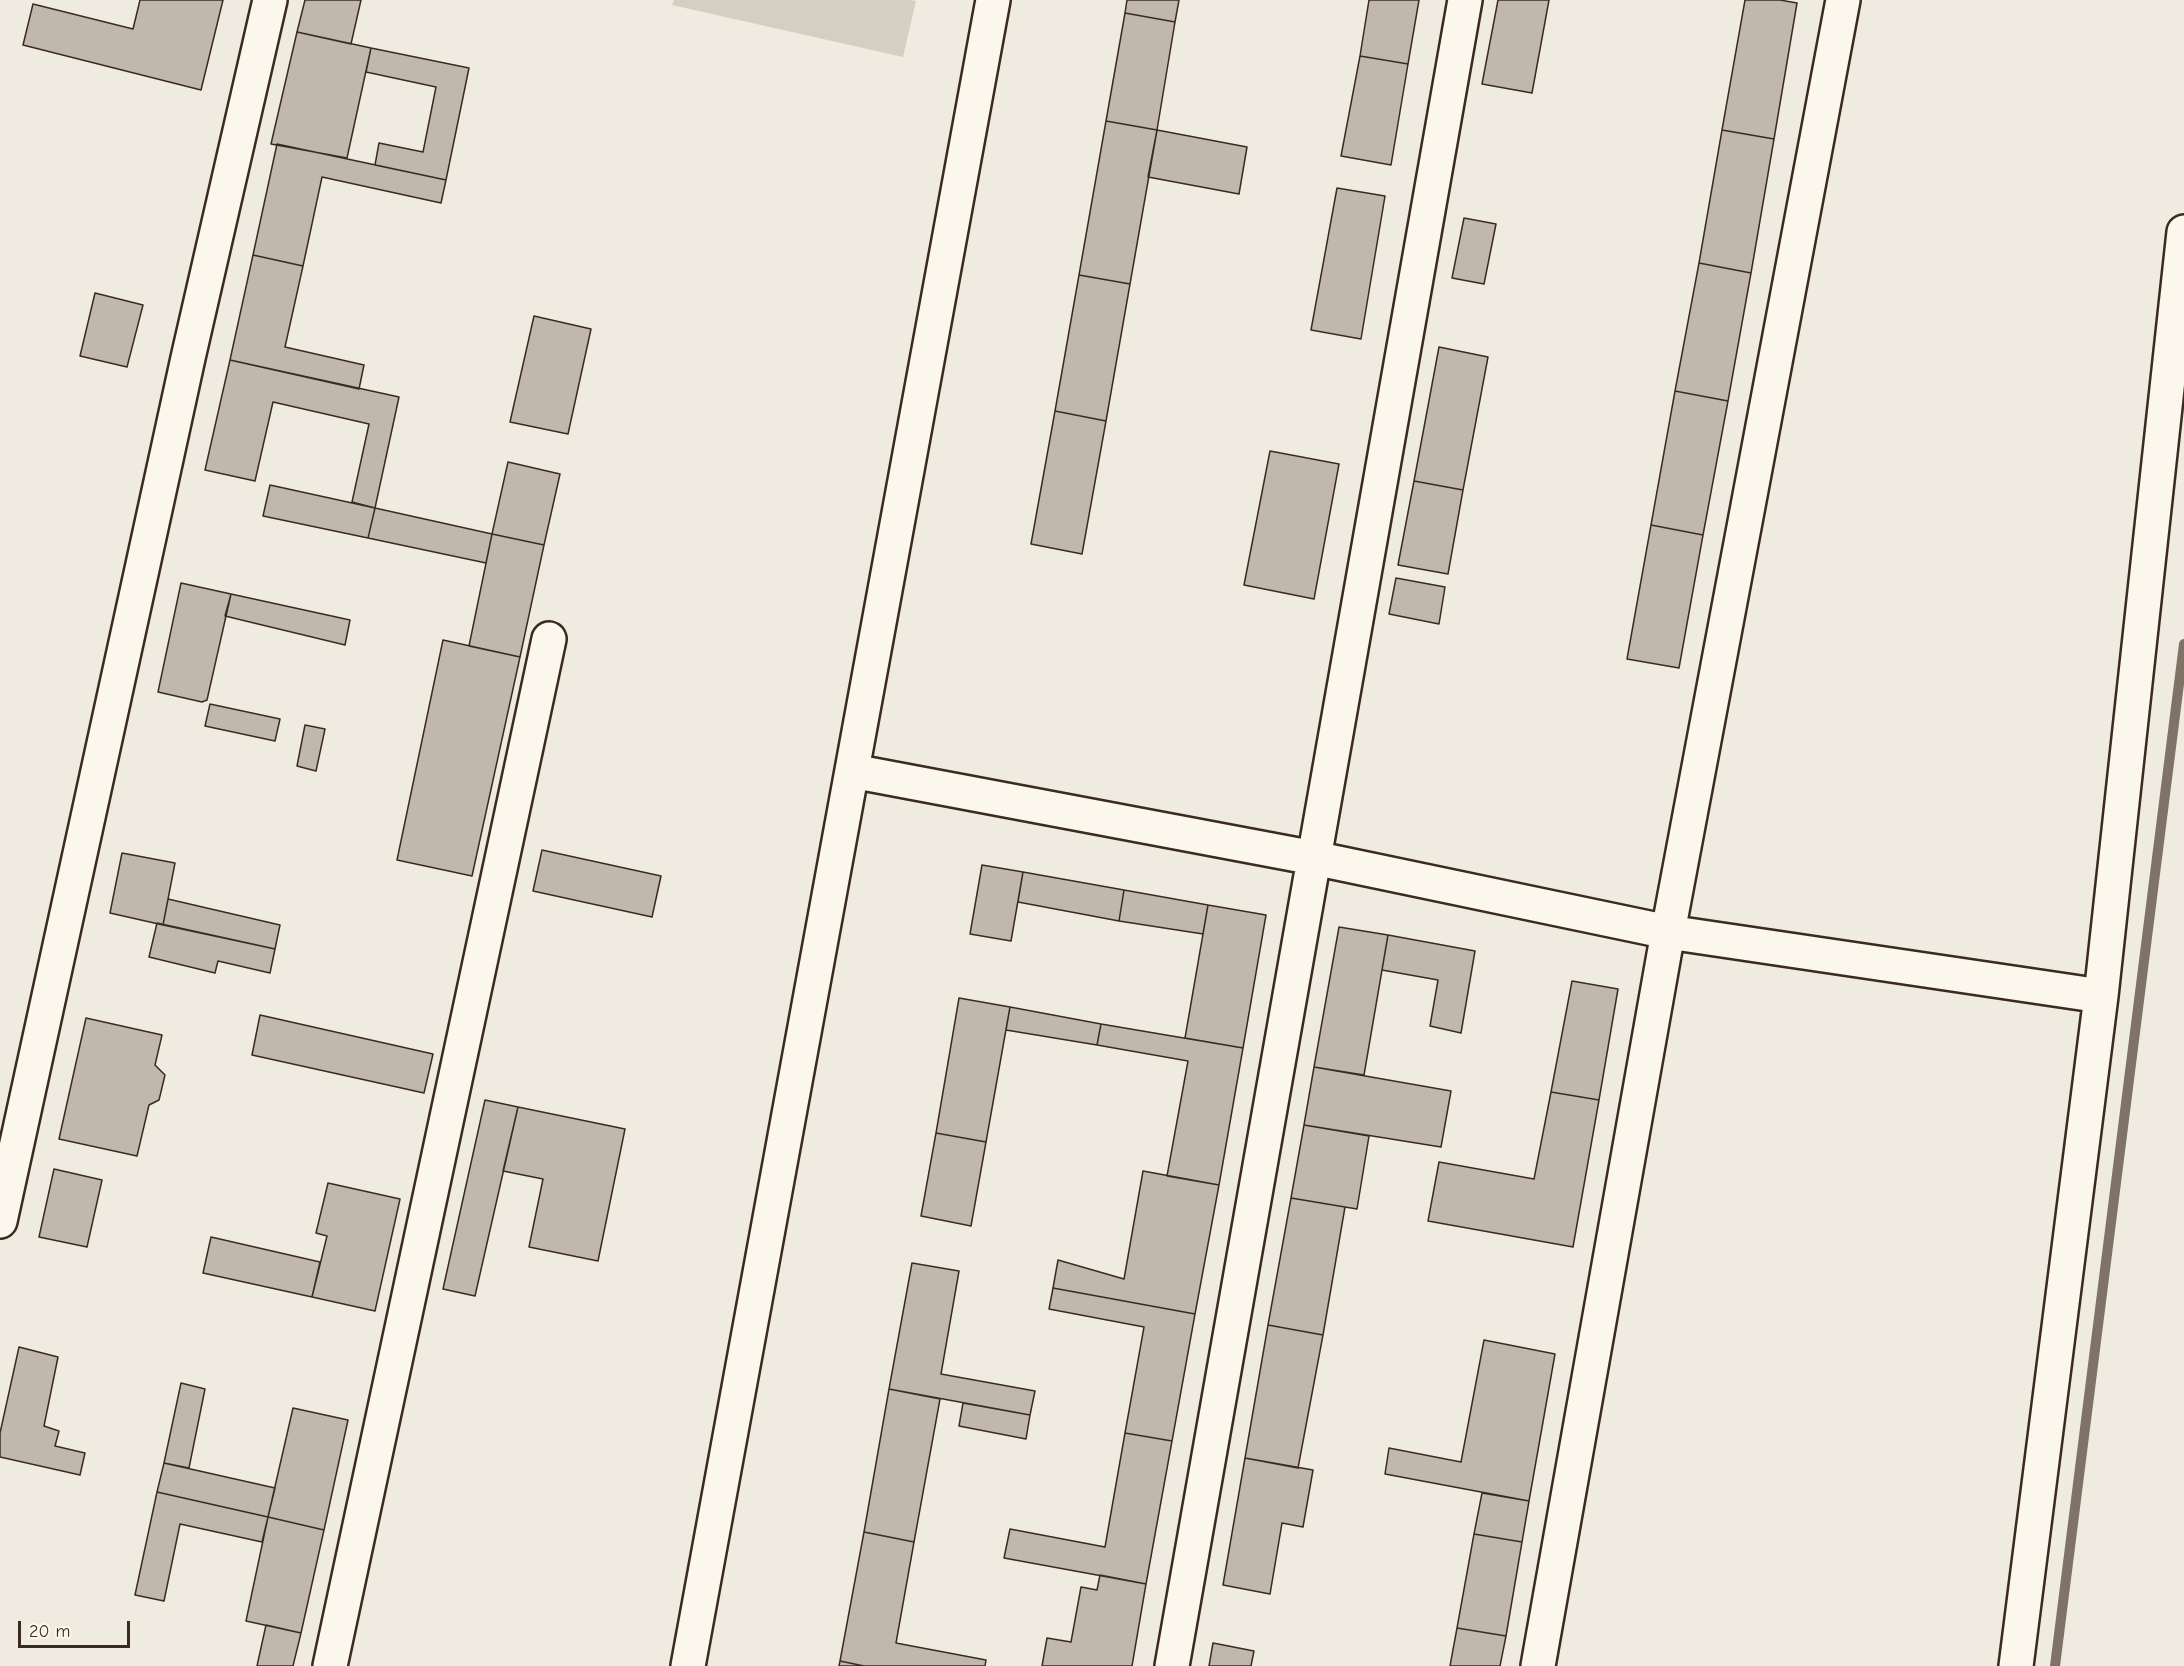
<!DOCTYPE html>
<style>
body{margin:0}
#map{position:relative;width:2184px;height:1666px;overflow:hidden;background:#f0ebe0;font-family:"Comic Neue",sans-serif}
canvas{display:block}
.scale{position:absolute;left:18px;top:1621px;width:112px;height:27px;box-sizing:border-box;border:3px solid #3b2a1e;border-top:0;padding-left:8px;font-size:18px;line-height:21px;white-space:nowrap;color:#3b2a1e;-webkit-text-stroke:4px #fbf7ec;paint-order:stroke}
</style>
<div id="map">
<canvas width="2184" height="1666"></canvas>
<div class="scale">20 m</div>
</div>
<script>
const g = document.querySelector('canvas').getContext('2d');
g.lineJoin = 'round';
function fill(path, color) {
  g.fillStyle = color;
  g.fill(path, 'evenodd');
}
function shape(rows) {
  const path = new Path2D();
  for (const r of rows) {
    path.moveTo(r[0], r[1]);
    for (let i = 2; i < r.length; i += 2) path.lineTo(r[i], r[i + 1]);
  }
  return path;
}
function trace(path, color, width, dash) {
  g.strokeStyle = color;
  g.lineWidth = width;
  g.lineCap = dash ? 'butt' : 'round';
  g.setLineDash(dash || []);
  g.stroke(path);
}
fill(shape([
 [674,0,910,0,916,1,903,57,672,5]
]), '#d5cec3');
trace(shape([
 [2055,1666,2184,644]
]), '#7f7367', 10);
const building = shape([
 [140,0,223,0,201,90,23,45,33,4,133,29,140,0],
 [305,0,361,0,351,44,297,32,305,0],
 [1127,0,1179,0,1175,22,1125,13,1127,0],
 [1369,0,1419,0,1408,64,1360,56,1369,0],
 [1498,0,1549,0,1532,93,1482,84,1498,0],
 [1745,0,1780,0,1797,3,1774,139,1722,130,1745,0],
 [1125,13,1175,22,1157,130,1106,121,1125,13],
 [297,32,371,48,347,158,271,144,297,32],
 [371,48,469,68,446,180,375,165,379,143,423,152,436,87,366,72,371,48],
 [1360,56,1408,64,1391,165,1341,156,1360,56],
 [1106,121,1157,130,1130,284,1079,275,1106,121],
 [1157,130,1247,147,1239,194,1148,177,1157,130],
 [1722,130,1774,139,1751,273,1699,263,1722,130],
 [277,144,446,180,441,203,322,177,303,266,253,255,277,144],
 [1337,188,1385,196,1361,339,1311,330,1337,188],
 [1464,218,1496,224,1484,284,1452,278,1464,218],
 [253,255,303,266,285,347,364,365,359,389,230,360,253,255],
 [1699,263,1751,273,1728,401,1675,391,1699,263],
 [1079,275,1130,284,1106,421,1055,411,1079,275],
 [95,293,143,305,127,367,80,356,95,293],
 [534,316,591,329,568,434,510,422,534,316],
 [1439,347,1488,357,1463,490,1414,481,1439,347],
 [230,360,399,397,375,508,352,502,369,424,273,402,255,481,205,470,230,360],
 [1675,391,1728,401,1703,535,1651,525,1675,391],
 [1055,411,1106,421,1082,554,1031,544,1055,411],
 [1270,451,1339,464,1314,599,1244,585,1270,451],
 [508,462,560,474,544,545,492,534,508,462],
 [1414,481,1463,490,1448,574,1398,565,1414,481],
 [270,485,375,508,368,538,263,516,270,485],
 [375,508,492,534,486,563,368,538,375,508],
 [1651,525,1703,535,1679,668,1627,659,1651,525],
 [492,534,544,545,520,657,469,646,492,534],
 [1396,578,1445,587,1439,624,1389,614,1396,578],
 [181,583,231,594,207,700,202,702,158,692,181,583],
 [231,594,350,620,345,645,225,616,231,594],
 [443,640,520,657,472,876,397,860,443,640],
 [210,704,280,719,275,741,205,726,210,704],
 [305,725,325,729,316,771,297,766,305,725],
 [542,850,661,876,652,917,533,891,542,850],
 [122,853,175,863,163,925,110,913,122,853],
 [982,865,1023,872,1011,941,970,934,982,865],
 [1023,872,1124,890,1119,921,1018,902,1023,872],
 [1124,890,1208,905,1203,934,1119,921,1124,890],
 [168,899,280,925,275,949,163,925,168,899],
 [1208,905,1266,915,1243,1048,1185,1038,1208,905],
 [157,923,275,949,270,973,218,961,215,973,149,957,157,923],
 [1339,927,1388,935,1364,1075,1314,1067,1339,927],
 [1388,935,1475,951,1461,1033,1430,1026,1438,980,1382,970,1388,935],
 [1572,981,1618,989,1599,1100,1551,1092,1572,981],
 [959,998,1010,1007,986,1142,936,1133,959,998],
 [1010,1007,1101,1024,1097,1045,1006,1030,1010,1007],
 [260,1015,433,1054,424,1093,252,1055,260,1015],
 [86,1018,162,1035,155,1065,165,1075,159,1100,149,1105,137,1156,59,1139,86,1018],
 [1101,1024,1243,1048,1219,1185,1167,1176,1188,1061,1097,1045,1101,1024],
 [1314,1067,1451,1091,1441,1147,1304,1125,1314,1067],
 [1551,1092,1599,1100,1573,1247,1428,1221,1439,1162,1534,1179,1551,1092],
 [485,1100,518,1107,475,1296,443,1289,485,1100],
 [518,1107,625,1129,598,1261,529,1247,543,1179,503,1171,518,1107],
 [1304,1125,1369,1136,1357,1209,1291,1198,1304,1125],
 [936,1133,986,1142,971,1226,921,1216,936,1133],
 [54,1169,102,1180,87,1247,39,1237,54,1169],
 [1143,1171,1219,1185,1195,1314,1053,1288,1058,1260,1124,1279,1143,1171],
 [328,1183,400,1199,375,1311,312,1297,327,1236,316,1233,328,1183],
 [1291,1198,1345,1207,1323,1335,1268,1325,1291,1198],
 [211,1237,320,1262,312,1297,203,1273,211,1237],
 [912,1263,959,1271,941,1374,1035,1391,1030,1415,889,1389,912,1263],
 [1053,1288,1195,1314,1172,1441,1125,1433,1144,1327,1049,1309,1053,1288],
 [1268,1325,1323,1335,1298,1468,1245,1458,1268,1325],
 [1484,1340,1555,1354,1529,1501,1385,1474,1389,1448,1461,1462,1484,1340],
 [19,1347,58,1357,44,1426,59,1431,55,1446,85,1453,80,1475,0,1457,0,1433,19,1347],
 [181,1383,205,1389,189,1468,164,1463,181,1383],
 [889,1389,940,1399,914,1542,864,1532,889,1389],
 [963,1403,1030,1415,1026,1439,959,1426,963,1403],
 [293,1408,348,1420,324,1530,268,1517,293,1408],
 [1125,1433,1172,1441,1146,1584,1004,1558,1010,1529,1105,1547,1125,1433],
 [1245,1458,1313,1470,1303,1527,1282,1523,1270,1594,1223,1585,1245,1458],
 [164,1463,275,1488,268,1517,157,1492,164,1463],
 [157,1492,268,1517,262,1542,180,1524,164,1601,135,1595,157,1492],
 [1482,1493,1529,1501,1522,1542,1474,1534,1482,1493],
 [268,1517,324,1530,301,1633,246,1621,268,1517],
 [864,1532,914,1542,896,1643,986,1660,985,1666,864,1666,840,1661,864,1532],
 [1474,1534,1522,1542,1506,1636,1457,1628,1474,1534],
 [1100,1575,1146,1584,1132,1666,1042,1666,1047,1638,1071,1642,1081,1587,1097,1590,1100,1575],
 [266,1625,301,1633,293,1666,257,1666,266,1625],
 [1457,1628,1506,1636,1500,1666,1450,1666,1457,1628],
 [1213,1643,1254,1651,1251,1666,1209,1666,1213,1643],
 [840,1661,864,1666,839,1666,840,1661]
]);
fill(building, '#c0b8ad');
trace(building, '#3b2a1e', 1.5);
const minor = shape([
 [852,771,1314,858,1668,932,2101,996],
 [0,1221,188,358,270,0],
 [330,1666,549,639],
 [688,1666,993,0],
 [1172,1666,1465,0],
 [1538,1666,1668,932,1843,0],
 [2016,1666,2101,996,2184,232]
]);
trace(minor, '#3b2a1e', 38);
trace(minor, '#fbf7ec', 33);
</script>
